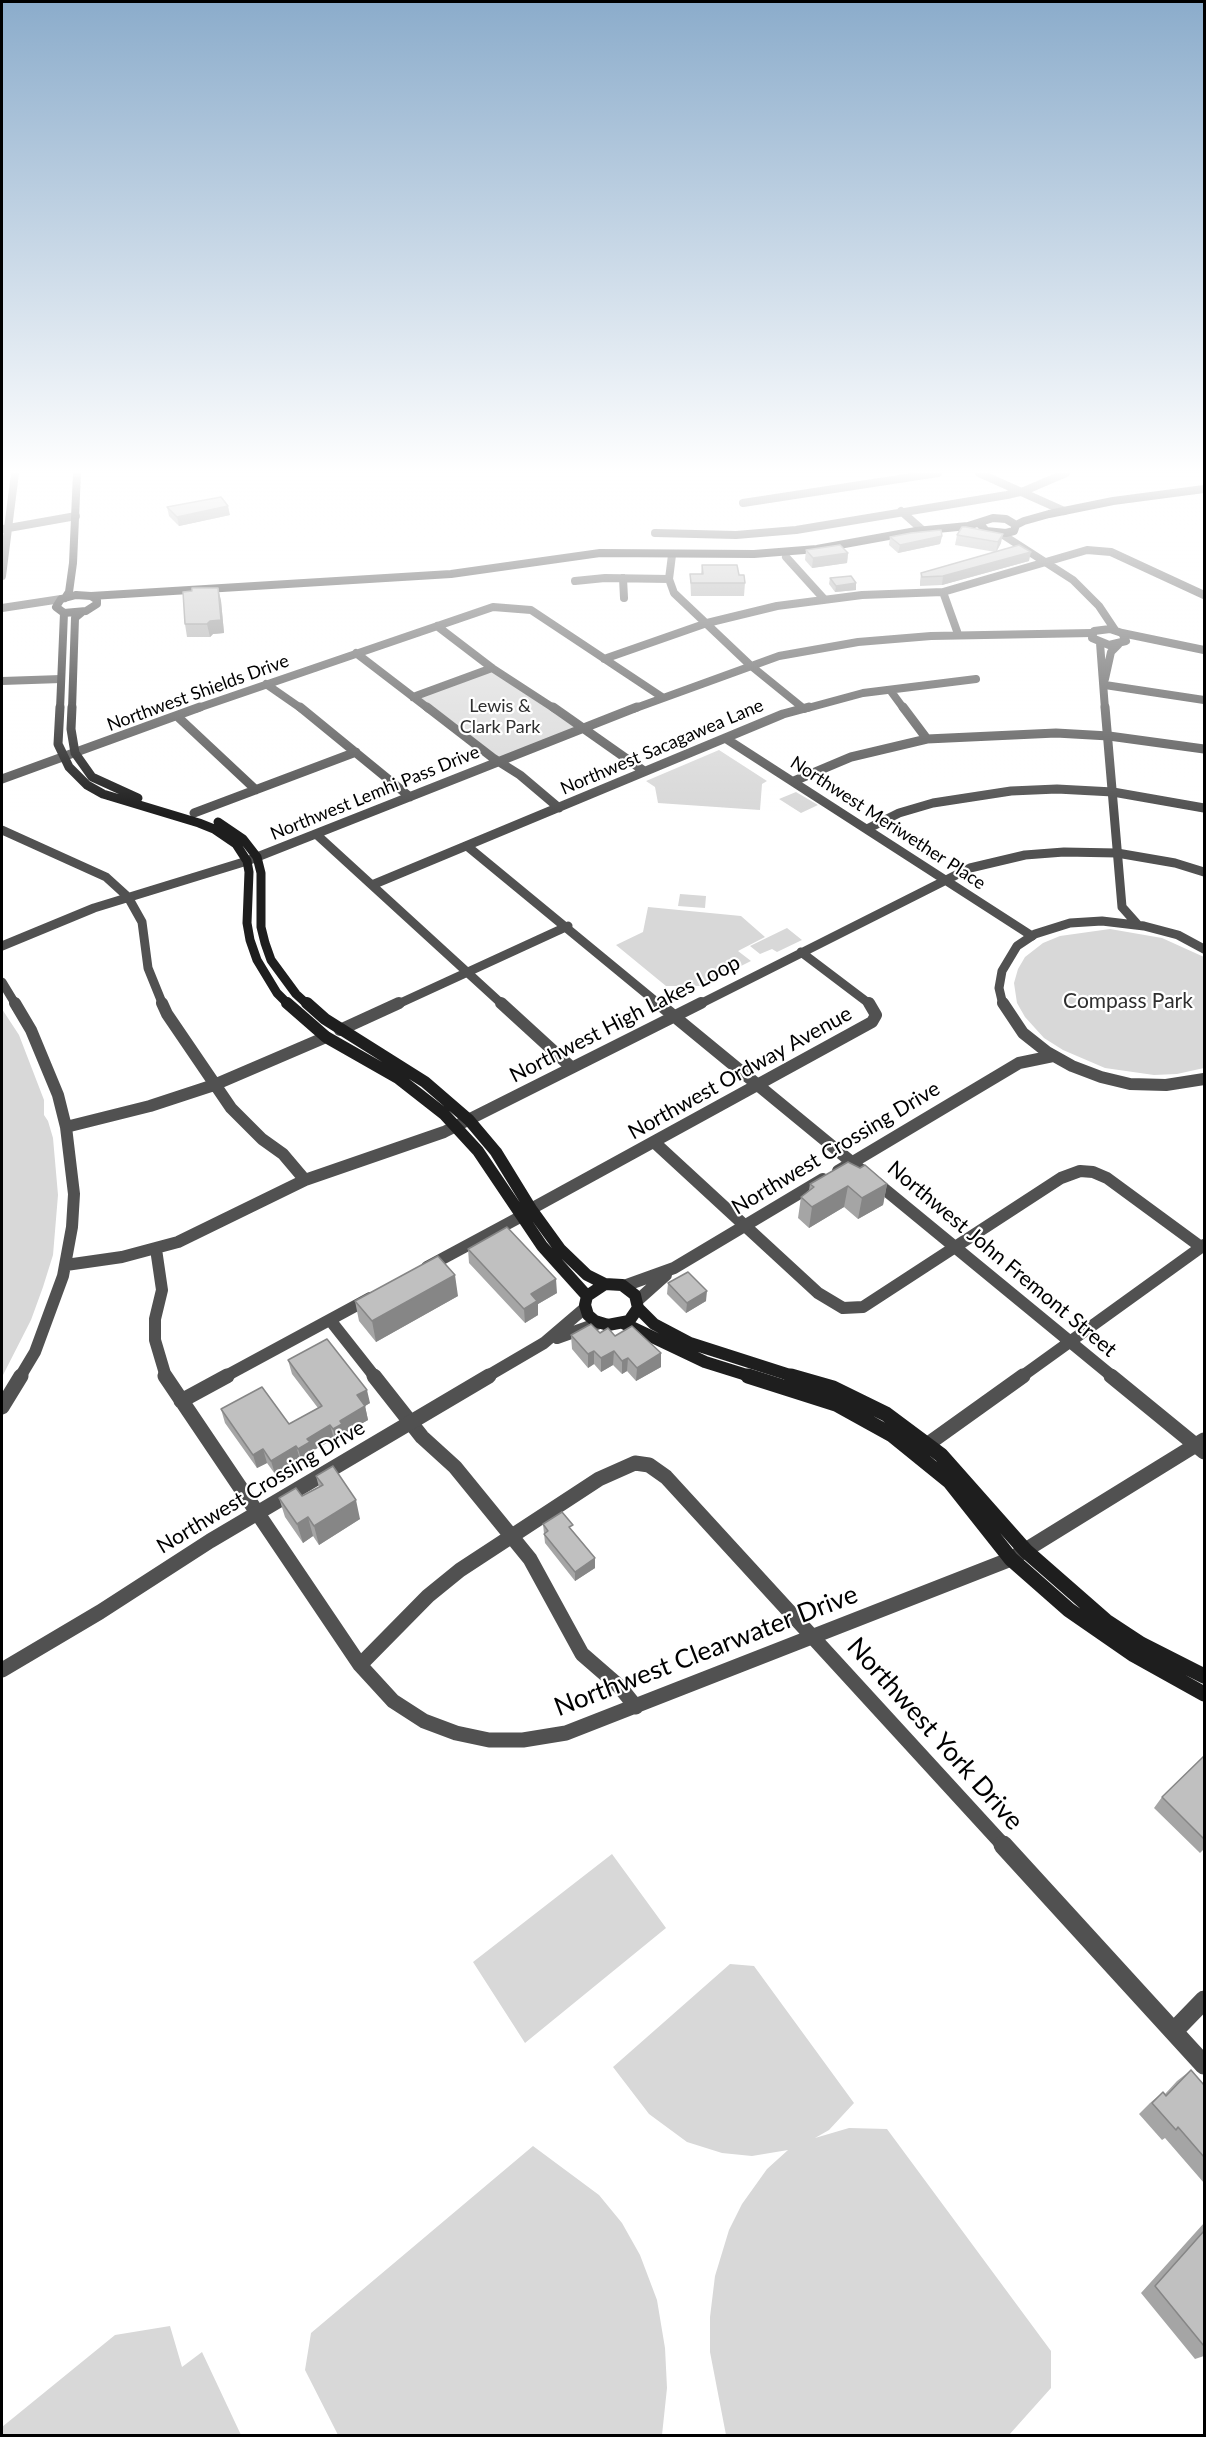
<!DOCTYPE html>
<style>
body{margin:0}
#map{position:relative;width:1206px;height:2437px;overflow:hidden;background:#fff;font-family:Lato,sans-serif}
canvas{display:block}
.frame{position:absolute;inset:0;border:3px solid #000;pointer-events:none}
</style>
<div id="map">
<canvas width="1206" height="2437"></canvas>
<div class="frame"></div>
</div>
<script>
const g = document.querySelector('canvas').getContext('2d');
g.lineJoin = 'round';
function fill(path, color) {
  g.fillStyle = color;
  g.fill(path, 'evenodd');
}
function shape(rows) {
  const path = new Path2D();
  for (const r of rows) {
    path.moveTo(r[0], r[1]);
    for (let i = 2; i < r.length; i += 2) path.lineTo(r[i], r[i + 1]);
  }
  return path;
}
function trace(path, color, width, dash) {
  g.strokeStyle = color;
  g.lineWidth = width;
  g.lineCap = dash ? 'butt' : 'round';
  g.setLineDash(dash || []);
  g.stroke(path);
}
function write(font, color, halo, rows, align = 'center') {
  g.font = font + ' Lato,sans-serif';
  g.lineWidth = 4.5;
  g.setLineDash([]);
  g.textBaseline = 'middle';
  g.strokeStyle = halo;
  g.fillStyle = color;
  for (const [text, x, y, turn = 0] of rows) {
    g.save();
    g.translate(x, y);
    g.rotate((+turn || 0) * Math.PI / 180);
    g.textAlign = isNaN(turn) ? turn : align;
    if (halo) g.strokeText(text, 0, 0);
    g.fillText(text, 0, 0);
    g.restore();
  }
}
fill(shape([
 [492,668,585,728,498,761,413,697],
 [719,750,767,781,762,784,760,810,658,803,655,787,646,781],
 [796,792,818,805,801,813,779,799],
 [680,894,706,896,705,908,678,906],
 [648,907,741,916,765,937,738,951,751,961,701,986,666,986,616,945,643,932],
 [787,928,802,940,777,952,772,949,760,954,750,946],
 [1110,929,1162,938,1204,957,1204,1068,1177,1074,1154,1075,1105,1068,1063,1050,1044,1038,1025,1017,1017,1003,1014,983,1018,969,1025,957,1043,943,1060,936],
 [2,1009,19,1035,44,1100,44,1115,48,1121,53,1138,58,1195,53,1255,43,1287,31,1320,2,1377],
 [612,1854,666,1928,525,2043,473,1962],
 [730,1964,754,1966,854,2103,829,2130,815,2138,849,2128,887,2129,1051,2351,1051,2388,1009,2435,726,2435,710,2352,710,2317,715,2276,729,2230,742,2204,767,2169,788,2150,752,2156,722,2153,687,2142,649,2114,613,2067],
 [533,2146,599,2195,622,2223,640,2255,657,2300,665,2348,667,2388,662,2435,338,2435,305,2370,311,2333],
 [170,2326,182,2367,202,2352,241,2435,2,2435,2,2427,115,2335]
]), '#d8d8d8');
trace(shape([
 [979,473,1064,511],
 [743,503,938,473],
 [901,511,927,534],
 [3,529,76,516],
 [655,533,736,535,796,530,1007,495,1024,491,1066,473],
 [672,555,669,579,674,593,750,665,803,708],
 [786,557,824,599],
 [2,576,15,473],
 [623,578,624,598],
 [575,581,605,578,669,579],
 [943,592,958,634],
 [437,626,492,668,555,709],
 [356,653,429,709],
 [604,659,707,623,777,606,862,595,943,592,1087,550,1111,552,1204,595],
 [2,681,61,679],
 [266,684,302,709],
 [1105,685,1204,700],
 [890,690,904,709],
 [413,697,492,668],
 [195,709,493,607,531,610,662,697],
 [633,709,779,656,858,642,931,636,1092,633],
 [804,709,863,693,976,679]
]), '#515151', 8);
trace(shape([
 [300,707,410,797],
 [427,707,493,758,520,775,559,808],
 [553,707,644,771],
 [903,707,927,739],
 [178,717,256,790],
 [725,738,1032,936],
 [2,779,200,707],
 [794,781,851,757,927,739,1056,733,1109,736,1204,749],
 [194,813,356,752],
 [867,829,899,813,933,803,1011,791,1057,789,1113,792,1204,808],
 [2,830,106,877,128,897,142,922,148,968,163,1005],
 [316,834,503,1005],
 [467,846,660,1005],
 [372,885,783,714,809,707],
 [2,946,94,908,247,861,637,707],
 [801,952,871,1005],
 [2,982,16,1005],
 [396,1005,568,926],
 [698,1005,970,868,1025,855,1064,852,1117,853,1175,863,1204,872]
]), '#515151', 9);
trace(shape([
 [15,1003,31,1030,58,1095,66,1127,74,1194,72,1227,63,1276,35,1352,20,1377],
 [162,1003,167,1014,231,1108,262,1139,283,1154,305,1180],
 [501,1003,571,1067],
 [658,1003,1113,1377],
 [340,1030,399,1003],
 [66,1127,150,1106,214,1085,326,1037],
 [654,1142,818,1293,843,1308,863,1307,1061,1178,1080,1171,1093,1172,1107,1178,1201,1247],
 [531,1209,872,1022,876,1015,869,1003],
 [156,1249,162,1290,155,1319,155,1340,166,1377],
 [66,1265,122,1257,178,1242,305,1180,444,1132,701,1003],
 [427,1267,520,1217],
 [330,1320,375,1377],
 [224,1377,370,1298],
 [1021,1377,1204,1245]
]), '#515151', 12);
trace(shape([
 [165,1376,360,1665,393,1701,424,1721,456,1733,489,1740,523,1740,566,1733,1011,1559,1204,1440],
 [374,1376,422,1437,455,1467,530,1559,582,1654,620,1687,636,1707],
 [1111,1376,1204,1452],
 [181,1401,227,1376],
 [2,1407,21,1376],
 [928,1444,1023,1376],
 [360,1665,428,1596,460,1570,599,1479,635,1463,649,1465,666,1477,1005,1847]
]), '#515151', 15);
trace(shape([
 [1003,1845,1204,2065],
 [1174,2031,1204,2000]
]), '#515151', 19);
trace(shape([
 [1000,533,1073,580,1099,606,1115,630],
 [2,608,61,599],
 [1110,629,1122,633,1126,641,1109,645,1092,638,1094,631,1110,629],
 [1122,633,1204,650],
 [1100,643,1105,709],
 [1105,679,1111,652,1118,645]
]), '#515151', 8);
trace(shape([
 [1105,707,1122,907,1138,925],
 [1003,1005,999,988,1002,971,1017,946,1035,934,1070,923,1102,921,1144,926,1178,935,1204,949]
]), '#515151', 9);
trace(shape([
 [1003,1003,1023,1033,1047,1052,1072,1066,1101,1077,1130,1084,1166,1085,1204,1079],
 [838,1171,1019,1063,1053,1056],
 [624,1286,674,1268,823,1179],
 [638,1300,666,1275],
 [557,1338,599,1323],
 [486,1377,544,1343,585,1308]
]), '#515151', 12);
trace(shape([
 [2,1670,100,1612,210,1541,489,1376]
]), '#515151', 15);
trace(shape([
 [979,523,986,531,1006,533,1014,531,1016,525,1024,521,1049,514,1113,501,1204,489],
 [76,595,91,596,97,600,97,604,86,611,64,613,56,607,61,599,76,595],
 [91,596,451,574,600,553,754,554,817,549,916,531,968,526,993,518,1006,519,1016,525],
 [65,598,69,592,73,563,77,473],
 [60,709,64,613],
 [72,709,75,618,81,613]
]), '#1e1e1e', 8);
trace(shape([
 [60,707,58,744,69,767,87,785,103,794,199,823,214,829,236,844,247,861,249,872,247,923,250,940,257,960,277,993,289,1005],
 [72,707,71,729,75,753,92,777,138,798],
 [218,822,243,839,257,857,261,873,261,927,265,943,271,960,296,994,308,1005]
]), '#1e1e1e', 9);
trace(shape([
 [287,1003,326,1037,398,1078,444,1114,478,1151,542,1246,587,1296],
 [307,1003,325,1019,425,1082,469,1120,496,1152,531,1209,560,1249,587,1275,605,1284],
 [605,1284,622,1285,635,1295,638,1308,629,1321,608,1325,595,1321,588,1315,585,1305,587,1296,605,1284],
 [638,1308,654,1324,690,1343,796,1377],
 [623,1323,705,1362,753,1377]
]), '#1e1e1e', 12);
trace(shape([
 [748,1376,836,1404,892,1435,950,1482,1011,1559,1069,1610,1134,1655,1204,1694],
 [791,1376,833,1388,886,1414,941,1455,1026,1551,1106,1621,1141,1644,1204,1676]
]), '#1e1e1e', 15);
fill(shape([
 [167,507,230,515,179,526,169,516],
 [957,535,1001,543,997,551,1029,561,942,585,920,586,920,582,921,573,995,552,955,545],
 [942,536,940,544,898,553,889,545,890,537],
 [806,550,848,553,847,563,812,568,805,560],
 [702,565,739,575,745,583,744,596,691,596,690,574,701,574],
 [830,578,856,590,835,592,829,584],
 [218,588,221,601,224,633,213,634,210,637,187,637,185,624],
 [810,1184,887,1184,883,1205,858,1219,844,1207,809,1228,798,1218,801,1197,809,1190],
 [468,1249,557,1293,538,1304,538,1315,525,1323,469,1263],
 [668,1283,706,1301,686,1313,667,1294],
 [458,1296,376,1342,359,1321,355,1301],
 [600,1333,615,1336,661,1367,636,1381,627,1371,622,1374,613,1365,601,1372,594,1364,588,1368,572,1349,571,1335],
 [288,1360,370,1403,365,1406,368,1420,345,1433,345,1437,336,1442,334,1439,312,1451,313,1455,302,1462,300,1459,275,1474,267,1463,257,1468,225,1423,221,1409,289,1424,318,1408,292,1374],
 [316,1476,360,1519,319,1545,313,1536,303,1543,285,1517,279,1498,302,1496,319,1487],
 [543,1524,573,1531,595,1558,595,1568,575,1581,545,1543],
 [1204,1756,1204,1849,1200,1853,1154,1808,1162,1797],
 [1191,2070,1204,2085,1204,2183,1165,2138,1162,2140,1139,2114,1150,2103,1163,2092,1165,2094,1177,2081],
 [1204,2223,1204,2356,1195,2359,1141,2293]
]), '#a5a5a5');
fill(shape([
 [228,506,230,515,179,526,177,517],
 [1003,534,1001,543,996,552,998,542],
 [942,536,940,544,898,553,900,545],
 [1031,552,1029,561,942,585,943,576],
 [848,553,847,563,812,568,813,558],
 [856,583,856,590,835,592,836,586],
 [218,588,221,601,224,633,213,634,210,637,207,624,210,621],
 [887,1184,883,1205,858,1219,862,1198],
 [848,1186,844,1207,809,1228,812,1207],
 [455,1275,458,1296,376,1342,372,1321],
 [556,1279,557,1293,538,1304,538,1315,525,1323,524,1309,531,1294],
 [707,1291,706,1301,686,1313,687,1303],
 [594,1351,594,1364,588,1368,588,1354],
 [614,1351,613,1365,601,1372,601,1358],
 [661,1353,661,1367,636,1381,637,1368],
 [628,1358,627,1371,622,1374,622,1361],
 [367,1390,370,1403,360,1409,357,1395],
 [365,1406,368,1420,345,1433,345,1437,336,1442,333,1429,340,1421],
 [330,1425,334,1439,312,1451,313,1455,302,1462,298,1449,307,1439],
 [296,1446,300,1459,275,1474,271,1461],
 [263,1449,267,1463,257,1468,253,1455],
 [356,1500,360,1519,319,1545,314,1526],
 [308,1517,313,1536,303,1543,297,1524],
 [595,1558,595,1568,575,1581,575,1572]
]), '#868686');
const building = shape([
 [221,497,228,506,177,517,167,507,221,497],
 [962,527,966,527,1003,534,998,542,957,535,962,527],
 [941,530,942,536,900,545,890,537,911,533,941,530],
 [840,545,848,553,813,558,806,550,840,545],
 [1019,545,1031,552,943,576,922,577,921,573,1019,545],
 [702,565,737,565,739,575,744,575,745,583,691,583,690,574,703,574,702,565],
 [851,576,856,583,836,586,830,578,851,576],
 [192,588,218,588,221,620,210,621,207,624,185,624,183,592,192,591,192,588],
 [848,1162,860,1168,865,1165,887,1184,862,1198,848,1186,812,1207,801,1197,814,1187,810,1184,848,1162],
 [507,1227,556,1279,531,1294,537,1301,524,1309,468,1249,507,1227],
 [438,1256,455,1275,372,1321,355,1301,438,1256],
 [688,1272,707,1291,687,1303,668,1283,688,1272],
 [591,1324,600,1333,608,1328,615,1336,632,1326,661,1353,637,1368,628,1358,622,1361,614,1351,601,1358,594,1351,588,1354,571,1335,591,1324],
 [327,1339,367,1390,357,1395,365,1406,340,1421,342,1424,333,1429,330,1425,307,1439,310,1442,298,1449,296,1446,271,1461,263,1449,253,1455,221,1409,262,1387,289,1424,322,1406,288,1360,327,1339],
 [333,1466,356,1500,314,1526,308,1517,297,1524,279,1498,296,1488,302,1496,323,1485,316,1476,333,1466],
 [562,1512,573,1525,569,1527,595,1558,575,1572,544,1534,548,1531,543,1524,562,1512],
 [1204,1756,1204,1839,1162,1797,1204,1756],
 [1191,2070,1204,2085,1204,2157,1178,2127,1176,2130,1152,2103,1163,2092,1166,2096,1191,2070],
 [1204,2231,1204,2346,1155,2286,1204,2231]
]);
fill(building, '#c0c0c0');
trace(building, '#868686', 1.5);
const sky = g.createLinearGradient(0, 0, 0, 814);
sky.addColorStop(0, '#8baccb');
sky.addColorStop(0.58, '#fff');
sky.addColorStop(1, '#ffffff00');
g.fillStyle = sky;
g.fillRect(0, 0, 1206, 814);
write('18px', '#000', '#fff', [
 ["Northwest Shields Drive",198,693,-20],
 ["Northwest Sacagawea Lane",662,747,-23],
 ["Northwest Lemhi Pass Drive",375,793,-22],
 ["Northwest Meriwether Place",888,823,33]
]);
write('18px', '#2f2f2f', '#fff', [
 ["Lewis &",500,706],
 ["Clark Park",500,727]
]);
write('21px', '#2f2f2f', '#fff', [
 ["Compass Park",1128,1001]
]);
write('21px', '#000', '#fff', [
 ["Northwest High Lakes Loop",625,1019,-27],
 ["Northwest Ordway Avenue",740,1073,-29],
 ["Northwest Crossing Drive",836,1148,-31],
 ["Northwest John Fremont Street",1002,1259,40],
 ["Northwest Crossing Drive",261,1487,-31]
]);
write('26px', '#000', '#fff', [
 ["Northwest Clearwater Drive",706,1651,-21],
 ["Northwest York Drive",935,1734,48]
]);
</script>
